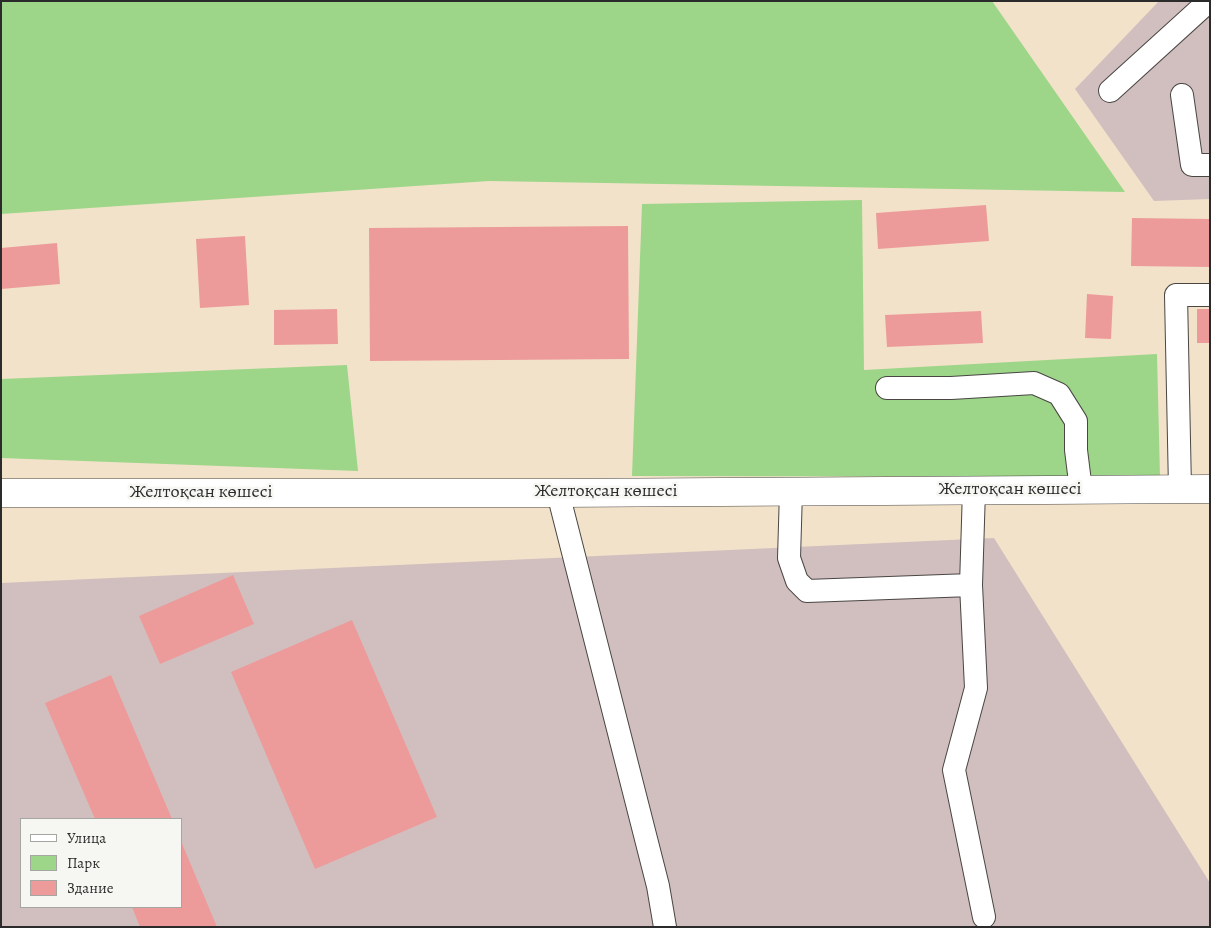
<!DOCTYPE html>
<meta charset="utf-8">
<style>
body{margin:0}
#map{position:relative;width:1211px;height:928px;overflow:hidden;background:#f2e2ca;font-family:Alegreya,serif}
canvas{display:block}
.frame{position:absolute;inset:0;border:2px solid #2b2b2b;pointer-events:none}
.legend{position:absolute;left:20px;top:818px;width:162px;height:90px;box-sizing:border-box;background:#f6f6f2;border:1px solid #a5a5a2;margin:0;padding:6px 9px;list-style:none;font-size:15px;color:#2b2b2b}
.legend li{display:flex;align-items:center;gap:10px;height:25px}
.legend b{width:25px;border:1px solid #a5a5a2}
</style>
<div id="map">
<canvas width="1211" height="928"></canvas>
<div class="frame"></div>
<ul class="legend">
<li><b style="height:6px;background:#fff"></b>Улица</li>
<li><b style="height:14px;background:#9dd688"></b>Парк</li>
<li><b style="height:14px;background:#ec9b9a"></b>Здание</li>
</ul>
</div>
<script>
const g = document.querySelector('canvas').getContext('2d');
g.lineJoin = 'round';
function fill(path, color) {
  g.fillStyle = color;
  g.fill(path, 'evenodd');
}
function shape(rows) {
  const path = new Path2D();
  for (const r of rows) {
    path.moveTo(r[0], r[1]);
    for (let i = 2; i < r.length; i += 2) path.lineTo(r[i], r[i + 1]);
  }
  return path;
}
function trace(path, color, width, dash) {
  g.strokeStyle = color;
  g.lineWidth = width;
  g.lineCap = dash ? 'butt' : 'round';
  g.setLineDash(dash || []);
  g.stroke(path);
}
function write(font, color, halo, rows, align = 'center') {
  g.font = font + ' Alegreya,serif';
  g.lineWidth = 5;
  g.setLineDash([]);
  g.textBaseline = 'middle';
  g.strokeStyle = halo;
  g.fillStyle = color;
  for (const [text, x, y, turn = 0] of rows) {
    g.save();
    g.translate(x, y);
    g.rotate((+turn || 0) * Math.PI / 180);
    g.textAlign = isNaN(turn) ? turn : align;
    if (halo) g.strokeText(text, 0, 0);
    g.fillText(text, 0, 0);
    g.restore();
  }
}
fill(shape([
 [1159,1,1210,1,1210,199,1154,201,1075,89],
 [994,538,1210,883,1210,927,1,927,1,583],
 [21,819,181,819,181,907,21,907]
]), '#d1bfbf');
fill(shape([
 [1,1,992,1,1125,192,489,181,1,214],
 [862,200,864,370,1157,354,1160,477,632,476,642,204],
 [347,365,358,471,1,458,1,379]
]), '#9dd688');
fill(shape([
 [986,205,989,241,878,249,876,213],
 [1132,218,1210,219,1210,267,1131,266],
 [628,226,629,359,370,361,369,228],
 [245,236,249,305,200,308,196,239],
 [57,243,60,284,1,289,1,248],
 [1087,294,1113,296,1111,339,1085,338],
 [337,309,338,344,274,345,274,310],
 [1197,309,1210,309,1210,343,1197,343],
 [981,311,983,343,887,347,885,315],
 [233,575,254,624,160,664,139,616],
 [352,620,437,817,315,869,231,672],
 [111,675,172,819,95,819,45,703],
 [181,841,217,927,140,927,132,907,181,907]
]), '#ec9b9a');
const minor = shape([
 [1110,91,1209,1],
 [1182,95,1192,165,1210,165],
 [887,388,951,388,1034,383,1059,394,1076,421,1076,450,1081,490],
 [1180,489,1176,295,1210,295],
 [974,490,971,585,976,688,954,770,984,917],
 [791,491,789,558,797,581,807,591,971,585],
 [558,493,658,886,665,927]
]);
const major = shape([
 [1,493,558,493,1210,489]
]);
trace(minor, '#494643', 24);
trace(major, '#494643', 29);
trace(minor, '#fff', 22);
trace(major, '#fff', 28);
write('18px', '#2b2b2b', '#f6f6f2', [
 ["Желтоқсан көшесі",1010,490],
 ["Желтоқсан көшесі",606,492],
 ["Желтоқсан көшесі",201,493]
]);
</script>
